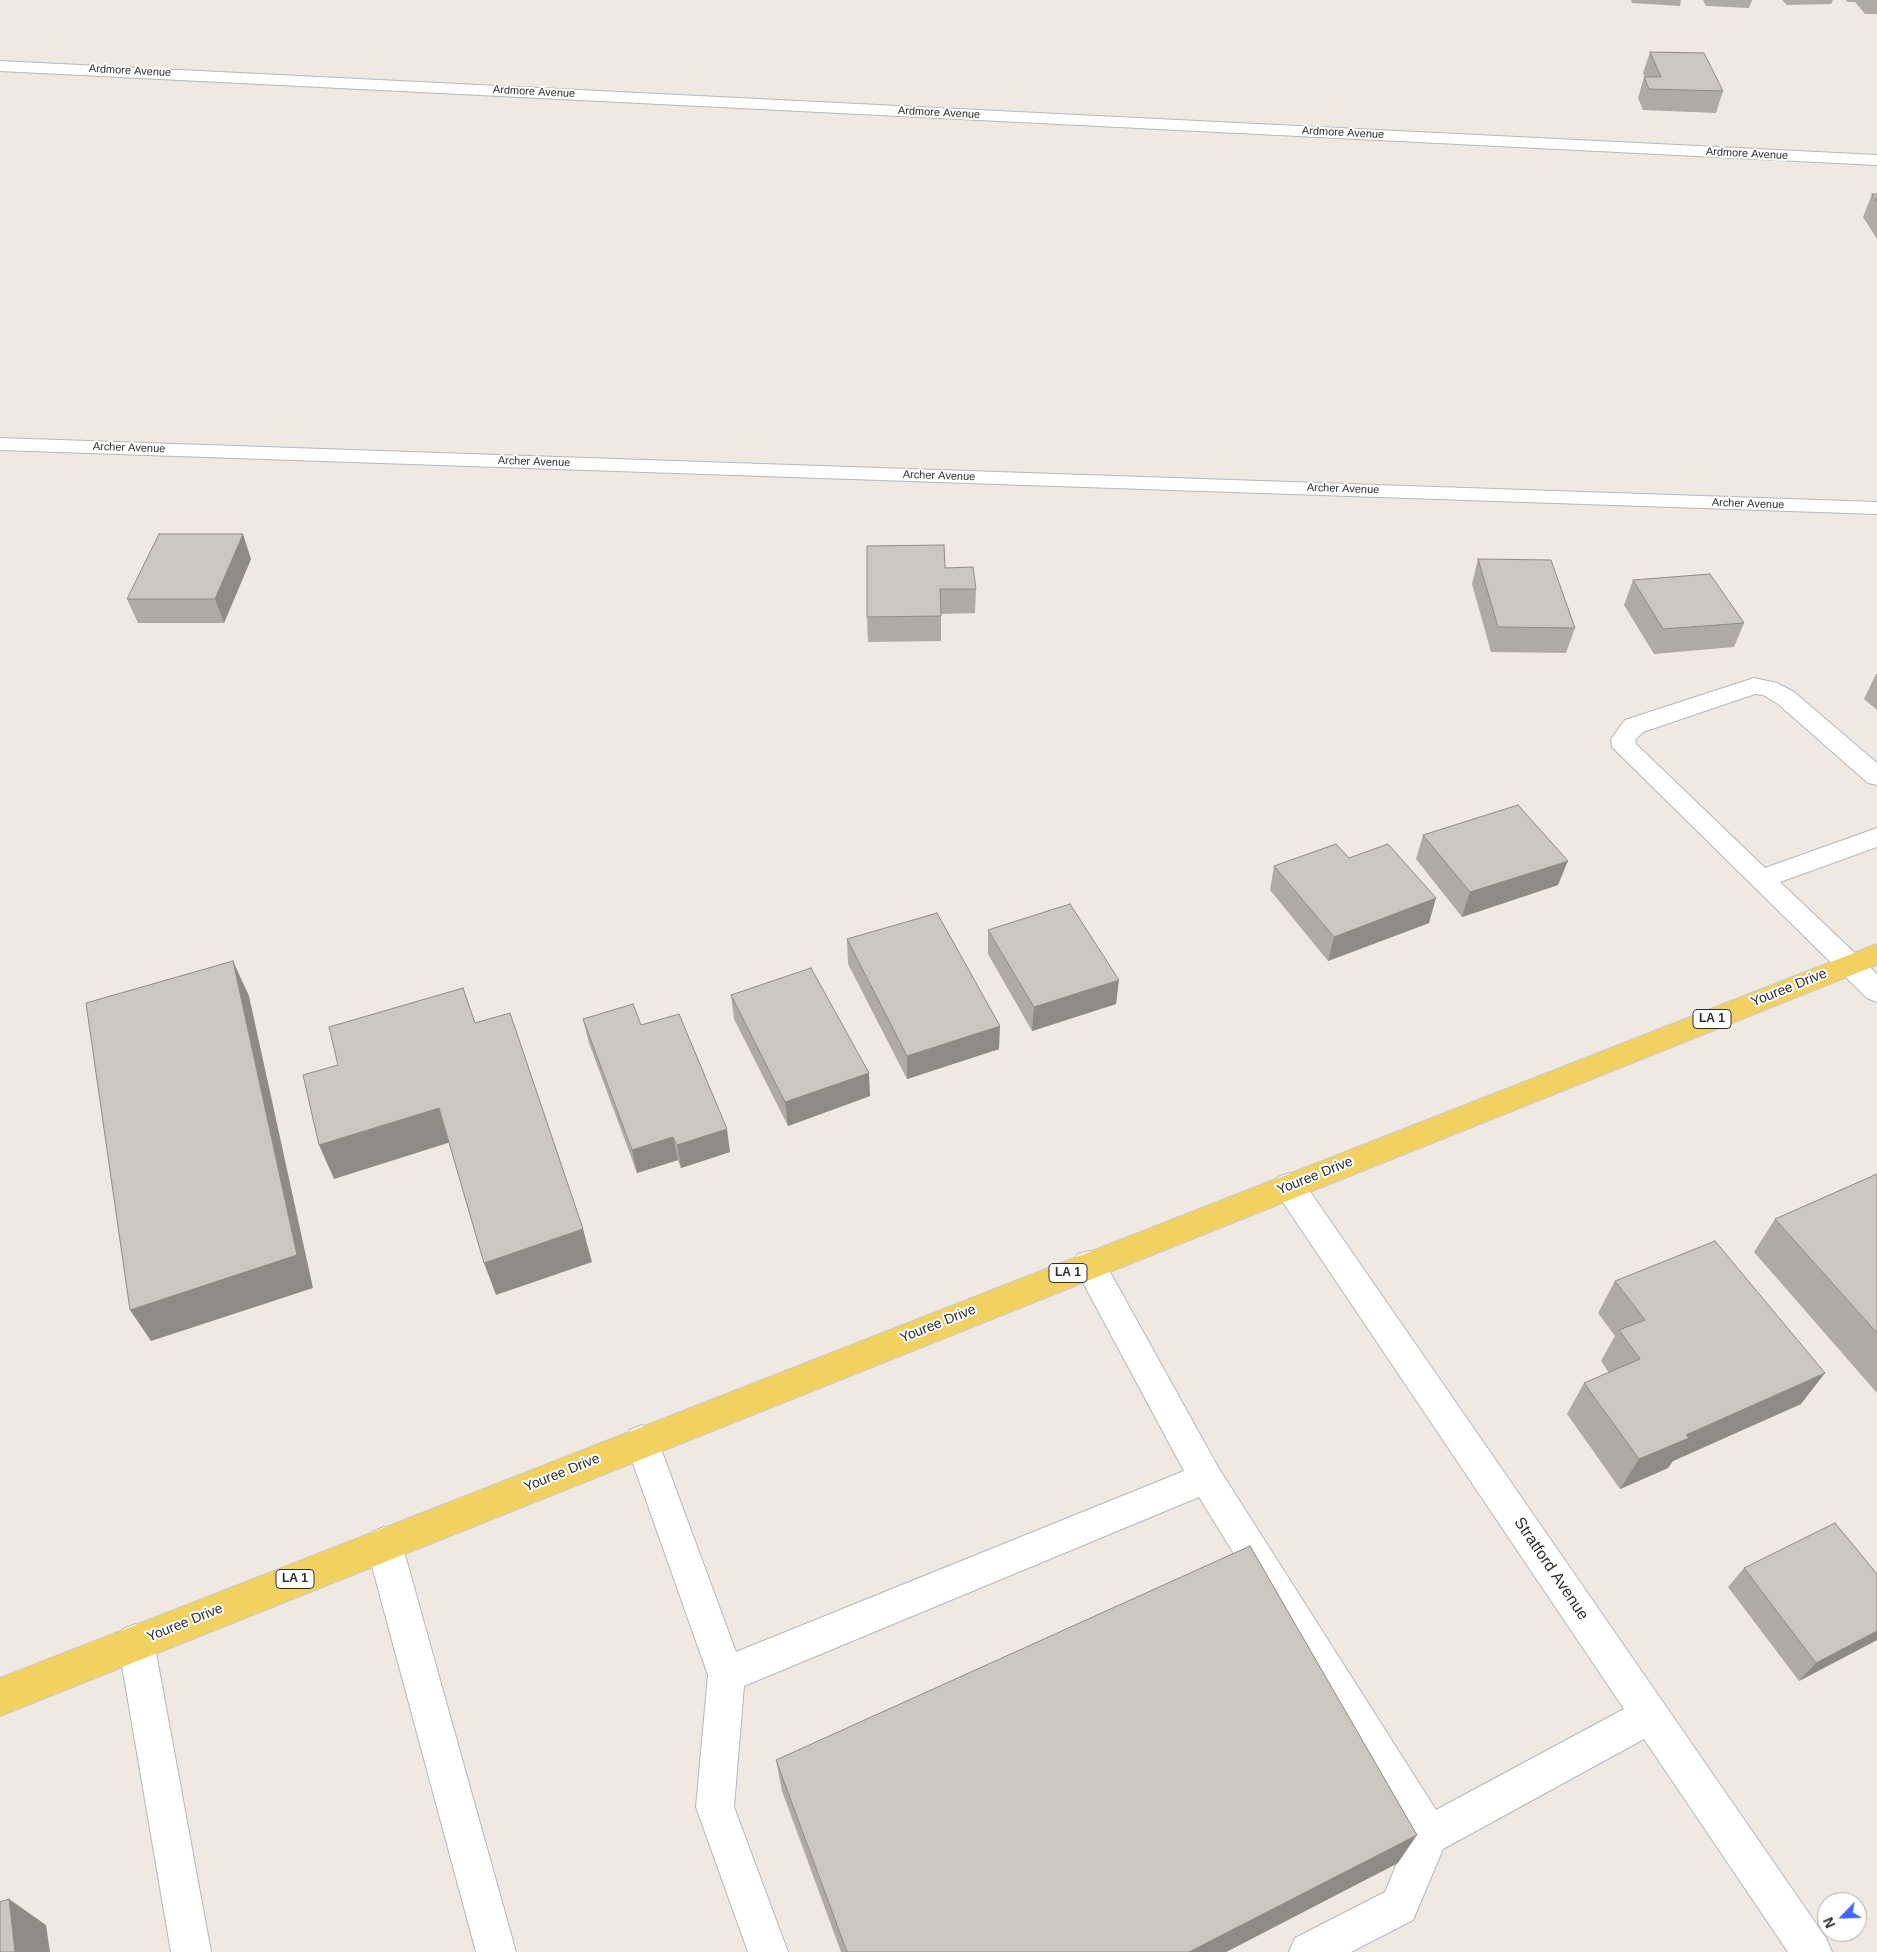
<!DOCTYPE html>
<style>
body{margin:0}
#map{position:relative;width:1877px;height:1952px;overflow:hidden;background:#efe9e1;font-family:Arial,sans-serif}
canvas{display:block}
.north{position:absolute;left:1817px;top:1892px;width:50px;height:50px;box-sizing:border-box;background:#fff;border:1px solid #ababab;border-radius:50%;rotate:246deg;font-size:14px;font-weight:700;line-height:20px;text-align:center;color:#2e2e2e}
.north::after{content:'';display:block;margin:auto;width:18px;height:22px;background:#4264fb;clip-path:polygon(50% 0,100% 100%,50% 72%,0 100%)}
</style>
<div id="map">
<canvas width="1877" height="1952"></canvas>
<div class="north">N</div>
</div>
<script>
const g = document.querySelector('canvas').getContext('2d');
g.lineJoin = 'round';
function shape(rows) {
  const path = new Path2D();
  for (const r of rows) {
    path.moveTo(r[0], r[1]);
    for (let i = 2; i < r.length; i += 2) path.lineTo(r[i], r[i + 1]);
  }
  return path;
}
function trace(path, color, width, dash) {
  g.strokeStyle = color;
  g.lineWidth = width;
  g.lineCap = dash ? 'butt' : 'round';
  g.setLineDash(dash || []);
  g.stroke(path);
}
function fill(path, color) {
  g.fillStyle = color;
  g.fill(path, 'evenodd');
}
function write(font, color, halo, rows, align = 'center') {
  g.font = font + ' Arial,sans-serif';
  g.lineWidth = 4;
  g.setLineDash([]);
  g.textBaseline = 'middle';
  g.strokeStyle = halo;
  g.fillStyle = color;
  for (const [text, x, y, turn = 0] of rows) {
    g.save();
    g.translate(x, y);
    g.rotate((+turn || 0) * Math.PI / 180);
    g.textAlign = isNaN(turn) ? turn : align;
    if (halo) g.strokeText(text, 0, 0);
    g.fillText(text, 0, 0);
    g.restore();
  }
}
const minor = shape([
 [0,61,1877,155,1877,165,0,71,0,61],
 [0,438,1877,502,1877,514,0,450,0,438],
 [1754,678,1777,683,1794,692,1877,763,1877,785,1868,783,1778,704,1763,695,1755,694,1643,732,1635,740,1636,744,1765,868,1877,828,1877,847,1780,882,1877,974,1877,1002,1867,998,1612,747,1611,739,1625,720,1754,678],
 [1289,1173,1300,1177,1826,1938,1832,1952,1788,1952,1644,1739,1443,1849,1413,1920,1351,1952,1289,1952,1295,1938,1385,1892,1408,1837,1199,1497,744,1686,734,1807,788,1952,748,1952,696,1807,708,1675,625,1441,630,1430,642,1425,654,1430,736,1652,1184,1471,1073,1264,1078,1254,1089,1251,1100,1254,1218,1467,1436,1810,1624,1709,1278,1195,1274,1186,1278,1177,1289,1173],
 [384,1527,396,1532,402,1544,516,1952,476,1952,366,1544,372,1532,384,1527],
 [136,1624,149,1629,154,1642,211,1952,171,1952,118,1642,123,1629,136,1624]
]);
const major = shape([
 [1877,944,1877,965,0,1716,0,1678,1877,944]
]);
trace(minor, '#b4b7c1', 2);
trace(major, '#c9c9c9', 2);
fill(minor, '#fff');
fill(major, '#f2d163');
fill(shape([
 [1631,0,1681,0,1680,6,1632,3],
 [1703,0,1752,0,1749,8,1706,6],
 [1782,0,1833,0,1831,4,1787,5],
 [1846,0,1877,0,1877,14,1865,14,1855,2,1847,2],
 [1650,52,1723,91,1716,113,1643,110,1638,98,1644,77,1645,77,1643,73],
 [1872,194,1877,194,1877,239,1863,217],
 [251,559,224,623,138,623,127,599],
 [1478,559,1575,628,1566,653,1491,652,1472,584],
 [945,568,976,589,975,613,941,614,941,641,868,642,867,617],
 [1633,580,1744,623,1734,647,1654,654,1624,605],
 [1876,674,1877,674,1877,710,1864,699],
 [1423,835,1558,885,1462,917,1416,859],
 [1274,866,1429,923,1328,961,1270,890],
 [988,930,1116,1004,1032,1031,988,954],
 [847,939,999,1049,907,1079,848,964],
 [731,995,870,1096,788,1126,734,1019],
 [583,1019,641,1025,730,1152,681,1168,678,1160,637,1173,589,1043],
 [1877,1174,1877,1393,1754,1252,1775,1219],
 [1615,1281,1801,1404,1673,1461,1668,1468,1620,1489,1567,1414,1584,1383,1609,1373,1601,1361,1615,1336,1598,1313],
 [1744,1568,1877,1574,1877,1640,1799,1681,1728,1587],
 [776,1760,1398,1863,1226,1952,841,1952,782,1791]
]), '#afaba4');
fill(shape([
 [243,534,251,559,224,623,215,599],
 [1568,861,1558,885,1462,917,1470,892],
 [1436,898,1429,923,1328,961,1334,937],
 [233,961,249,996,313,1288,151,1341,130,1310],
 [1119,980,1116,1004,1032,1031,1034,1007],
 [1000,1026,999,1049,907,1079,907,1056],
 [869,1073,870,1096,788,1126,785,1102],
 [439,1108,451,1142,334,1179,319,1145],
 [727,1129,730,1152,681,1168,677,1145],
 [673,1137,678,1160,637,1173,632,1150],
 [583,1229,592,1262,496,1295,484,1263],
 [1825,1373,1801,1404,1673,1461,1668,1468,1620,1489,1639,1459,1686,1435],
 [1877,1631,1877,1640,1799,1681,1816,1663],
 [1417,1835,1398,1863,1226,1952,1189,1952],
 [9,1899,46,1925,50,1952,15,1952]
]), '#8e8b86');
const building = shape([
 [1650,52,1704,53,1723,91,1649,89,1644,77,1661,77,1650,52],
 [1872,194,1877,194,1877,202,1872,194],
 [159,534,243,534,215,599,127,599,159,534],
 [944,545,945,568,973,567,976,589,940,589,941,616,867,617,867,546,944,545],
 [1478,559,1551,560,1575,628,1498,627,1478,559],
 [1710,574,1744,623,1663,629,1633,580,1710,574],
 [1518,805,1568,861,1470,892,1423,835,1518,805],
 [1336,844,1349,858,1388,844,1436,898,1334,937,1274,866,1336,844],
 [1070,904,1119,980,1034,1007,988,930,1070,904],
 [937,913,1000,1026,907,1056,847,939,937,913],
 [233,961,297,1255,130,1310,86,1003,233,961],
 [811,968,869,1073,785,1102,731,995,811,968],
 [463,988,475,1023,510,1013,583,1229,484,1263,439,1108,319,1145,303,1075,338,1065,329,1027,463,988],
 [633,1004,641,1025,679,1014,727,1129,677,1145,673,1137,632,1150,583,1019,633,1004],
 [1877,1174,1877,1333,1775,1219,1877,1174],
 [1715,1241,1825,1373,1686,1435,1689,1438,1639,1459,1584,1383,1640,1359,1619,1330,1645,1320,1615,1281,1715,1241],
 [1835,1523,1877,1574,1877,1631,1816,1663,1744,1568,1835,1523],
 [1250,1546,1417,1835,1189,1952,847,1952,776,1760,1250,1546],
 [9,1899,15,1952,0,1952,0,1902,9,1899]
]);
fill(building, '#cbc7bf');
trace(building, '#8e8b86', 1);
write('11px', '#2e2e2e', '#fff', [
 ["Ardmore Avenue",130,71,3],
 ["Ardmore Avenue",534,92,3],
 ["Ardmore Avenue",939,113,3],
 ["Ardmore Avenue",1343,133,3],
 ["Ardmore Avenue",1747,154,3],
 ["Archer Avenue",129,448,2],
 ["Archer Avenue",534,462,2],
 ["Archer Avenue",939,476,2],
 ["Archer Avenue",1343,489,2],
 ["Archer Avenue",1748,504,2]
]);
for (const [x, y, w] of [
 [1712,1019,38],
 [1068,1273,38],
 [295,1579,38]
]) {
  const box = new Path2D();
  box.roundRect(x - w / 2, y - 9.5, w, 19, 4);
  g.fillStyle = '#fff';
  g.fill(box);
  trace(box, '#2e2e2e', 1);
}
write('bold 12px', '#2e2e2e', null, [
 ["LA 1",1712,1019],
 ["LA 1",1068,1273],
 ["LA 1",295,1579]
]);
write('14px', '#2e2e2e', '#fff', [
 ["Youree Drive",1789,988,-22],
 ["Youree Drive",1315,1176,-22],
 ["Youree Drive",938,1324,-22],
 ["Youree Drive",562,1473,-22],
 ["Youree Drive",185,1623,-22]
]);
write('16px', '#2e2e2e', '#fff', [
 ["Stratford Avenue",1551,1569,56]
]);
</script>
